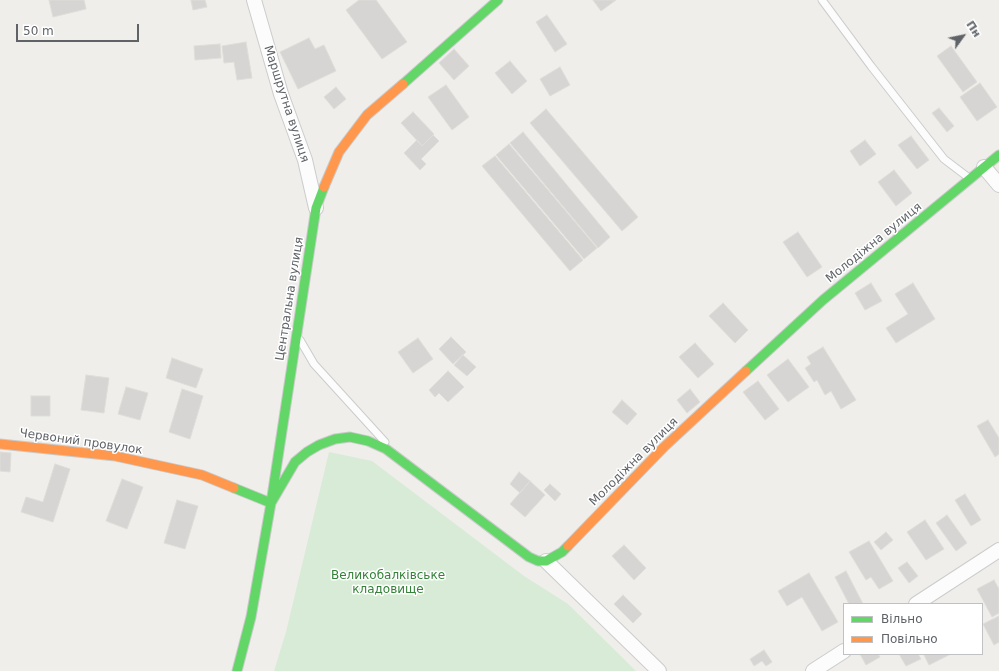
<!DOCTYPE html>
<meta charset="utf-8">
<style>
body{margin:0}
#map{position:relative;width:999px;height:671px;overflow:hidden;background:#efeeea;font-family:"DejaVu Sans",sans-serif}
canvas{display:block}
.legend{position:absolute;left:843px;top:603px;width:140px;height:52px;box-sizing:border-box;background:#fff;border:1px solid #bfc1c3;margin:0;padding:5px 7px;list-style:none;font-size:12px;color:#5f6368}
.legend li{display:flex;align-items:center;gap:8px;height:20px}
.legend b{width:20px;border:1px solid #bfc1c3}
.north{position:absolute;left:943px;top:16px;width:40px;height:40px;-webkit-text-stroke:3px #fff;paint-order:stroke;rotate:57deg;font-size:11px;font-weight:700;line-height:16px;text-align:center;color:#5f6368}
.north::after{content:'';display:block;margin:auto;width:14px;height:18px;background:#5f6368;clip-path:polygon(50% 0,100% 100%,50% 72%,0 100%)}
.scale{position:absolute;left:16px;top:24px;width:123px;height:18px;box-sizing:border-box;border:2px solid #5f6368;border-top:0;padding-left:5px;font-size:12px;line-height:14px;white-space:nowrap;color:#5f6368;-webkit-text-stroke:3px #fff;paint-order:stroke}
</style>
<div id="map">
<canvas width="999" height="671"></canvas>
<ul class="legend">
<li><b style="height:5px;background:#63d668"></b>Вільно</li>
<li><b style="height:5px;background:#ff974d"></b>Повільно</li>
</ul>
<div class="north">Пн</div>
<div class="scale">50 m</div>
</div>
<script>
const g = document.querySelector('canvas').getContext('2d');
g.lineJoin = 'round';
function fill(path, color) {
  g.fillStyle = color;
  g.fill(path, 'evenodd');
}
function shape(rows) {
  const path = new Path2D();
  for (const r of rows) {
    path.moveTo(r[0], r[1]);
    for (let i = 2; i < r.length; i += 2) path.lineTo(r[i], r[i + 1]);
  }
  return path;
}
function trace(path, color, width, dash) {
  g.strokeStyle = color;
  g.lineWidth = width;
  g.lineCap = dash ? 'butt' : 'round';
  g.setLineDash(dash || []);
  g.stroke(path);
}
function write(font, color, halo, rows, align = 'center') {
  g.font = font + ' "DejaVu Sans",sans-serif';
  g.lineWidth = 3;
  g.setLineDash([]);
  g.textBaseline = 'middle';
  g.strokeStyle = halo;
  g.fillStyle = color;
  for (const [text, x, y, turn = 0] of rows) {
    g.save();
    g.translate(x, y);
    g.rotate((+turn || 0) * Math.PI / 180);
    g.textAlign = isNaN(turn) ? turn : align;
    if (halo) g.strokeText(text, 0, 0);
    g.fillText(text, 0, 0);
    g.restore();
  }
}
fill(shape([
 [329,452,372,461,524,576,568,604,636,671,274,671,286,632]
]), '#d8ebd6');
const building = shape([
 [49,0,84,0,86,9,53,17,49,0],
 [191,0,205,0,207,7,193,10,191,0],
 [359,0,376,0,407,42,382,59,346,10,359,0],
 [593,0,616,0,601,11,593,0],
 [547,15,567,44,555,52,536,22,547,15],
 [309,38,315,49,324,45,336,71,298,89,280,52,309,38],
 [246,42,252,78,237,80,234,62,224,63,222,46,246,42],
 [220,44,221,58,195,60,194,46,220,44],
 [951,46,977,82,963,92,937,56,951,46],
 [454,49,469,66,454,80,439,63,454,49],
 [510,61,527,81,512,94,495,73,510,61],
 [560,67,570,85,550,96,540,79,560,67],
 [980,83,997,107,977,121,960,97,980,83],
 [446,85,469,117,452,130,428,97,446,85],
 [336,87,346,99,334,109,324,97,336,87],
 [939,108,954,126,947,132,932,113,939,108],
 [546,109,638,217,622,231,530,123,546,109],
 [413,112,434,134,422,146,401,123,413,112],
 [523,132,610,237,598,248,510,143,523,132],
 [433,135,439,141,421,159,426,164,420,170,404,153,417,140,422,146,433,135],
 [911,136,929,160,917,169,898,145,911,136],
 [865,140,876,154,860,166,850,151,865,140],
 [509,144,597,248,584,259,496,155,509,144],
 [495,156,583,260,570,271,482,166,495,156],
 [894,170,912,193,896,206,878,182,894,170],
 [798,232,822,267,807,277,783,242,798,232],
 [871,283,882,301,865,310,855,293,871,283],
 [913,283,935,319,896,343,886,328,908,314,895,294,913,283],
 [723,303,748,330,735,343,709,316,723,303],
 [451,337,466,352,453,364,439,349,451,337],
 [418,338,433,359,413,373,398,352,418,338],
 [695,343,714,364,698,378,679,357,695,343],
 [823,347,856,400,841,409,831,391,825,395,817,380,814,382,805,368,811,364,807,357,823,347],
 [463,355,476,367,467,376,454,365,463,355],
 [172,358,203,369,196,388,166,378,172,358],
 [788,359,809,387,788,402,767,375,788,359],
 [448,371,464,387,448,402,439,393,435,397,429,390,448,371],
 [86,375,109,378,104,413,81,410,86,375],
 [758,381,779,409,765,420,743,392,758,381],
 [126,387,148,393,140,420,118,414,126,387],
 [182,389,203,396,190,439,169,432,182,389],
 [690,389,700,402,687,413,677,400,690,389],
 [31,396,50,396,50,416,31,416,31,396],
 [622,400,637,414,627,425,612,412,622,400],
 [988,420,999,438,999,454,995,457,977,426,988,420],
 [0,452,11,453,10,472,0,471,0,452],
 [55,464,70,469,53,522,21,512,26,497,43,502,55,464],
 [519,472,530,481,520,493,510,484,519,472],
 [122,479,143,487,127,529,106,521,122,479],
 [530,481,545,495,525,517,510,504,530,481],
 [550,484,561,494,555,501,544,490,550,484],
 [965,494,981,520,971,526,955,500,965,494],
 [177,500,198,506,185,549,164,543,177,500],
 [947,515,967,543,956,551,936,523,947,515],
 [925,520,944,549,926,560,907,532,925,520],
 [886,532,893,540,881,550,874,542,886,532],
 [869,541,893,581,879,589,871,577,866,580,849,552,869,541],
 [624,545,646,568,634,580,612,556,624,545],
 [907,562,918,576,909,583,898,568,907,562],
 [846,571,863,604,849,604,835,577,846,571],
 [809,573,838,622,822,631,802,597,787,606,778,591,809,573],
 [994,580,999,589,999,613,992,617,977,589,994,580],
 [623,595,642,614,633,623,614,604,623,595],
 [999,616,999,642,994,645,983,624,999,616],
 [764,650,772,662,766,666,762,661,754,666,750,659,764,650],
 [860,654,878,654,880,657,866,665,860,654],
 [899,654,918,654,921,659,906,666,899,654],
 [927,654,951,654,929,665,924,655,927,654]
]);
fill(building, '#d6d5d3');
trace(building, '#deddd9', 1);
const lane = shape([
 [822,0,871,66,944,159,969,178],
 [300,340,314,364,385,442]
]);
const street = shape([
 [254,0,281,94,305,160,316,208],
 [984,167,999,185],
 [546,561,659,671],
 [916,604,999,550],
 [813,671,844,651]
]);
const fast = shape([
 [403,84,498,0],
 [746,371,823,300,999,155],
 [234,488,271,503,295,462,307,452,319,445,335,439,350,437,368,441,386,449,529,557,538,561,546,561,562,552,568,546],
 [237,671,251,617,271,503,316,208,324,187]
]);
const slow = shape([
 [324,187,339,152,367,115,403,84],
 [0,444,115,456,202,475,234,488],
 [568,546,664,447,746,371]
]);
trace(lane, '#cbcccc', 9);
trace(street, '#cbcccc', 16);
trace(fast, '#cacacb', 11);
trace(slow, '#cacacb', 11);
trace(lane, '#fdfcfc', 7);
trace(street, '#fdfcfc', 14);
trace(fast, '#63d668', 9);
trace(slow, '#ff974d', 9);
write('12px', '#5f6368', '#fff', [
 ["Маршрутна вулиця",286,104,72],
 ["Молодіжна вулиця",874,243,-39],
 ["Центральна вулиця",290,299,-81],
 ["Червоний провулок",81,442,8],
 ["Молодіжна вулиця",634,462,-45]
]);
write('12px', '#348238', '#fff', [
 ["Великобалківське",388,576],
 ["кладовище",388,590]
]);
</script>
